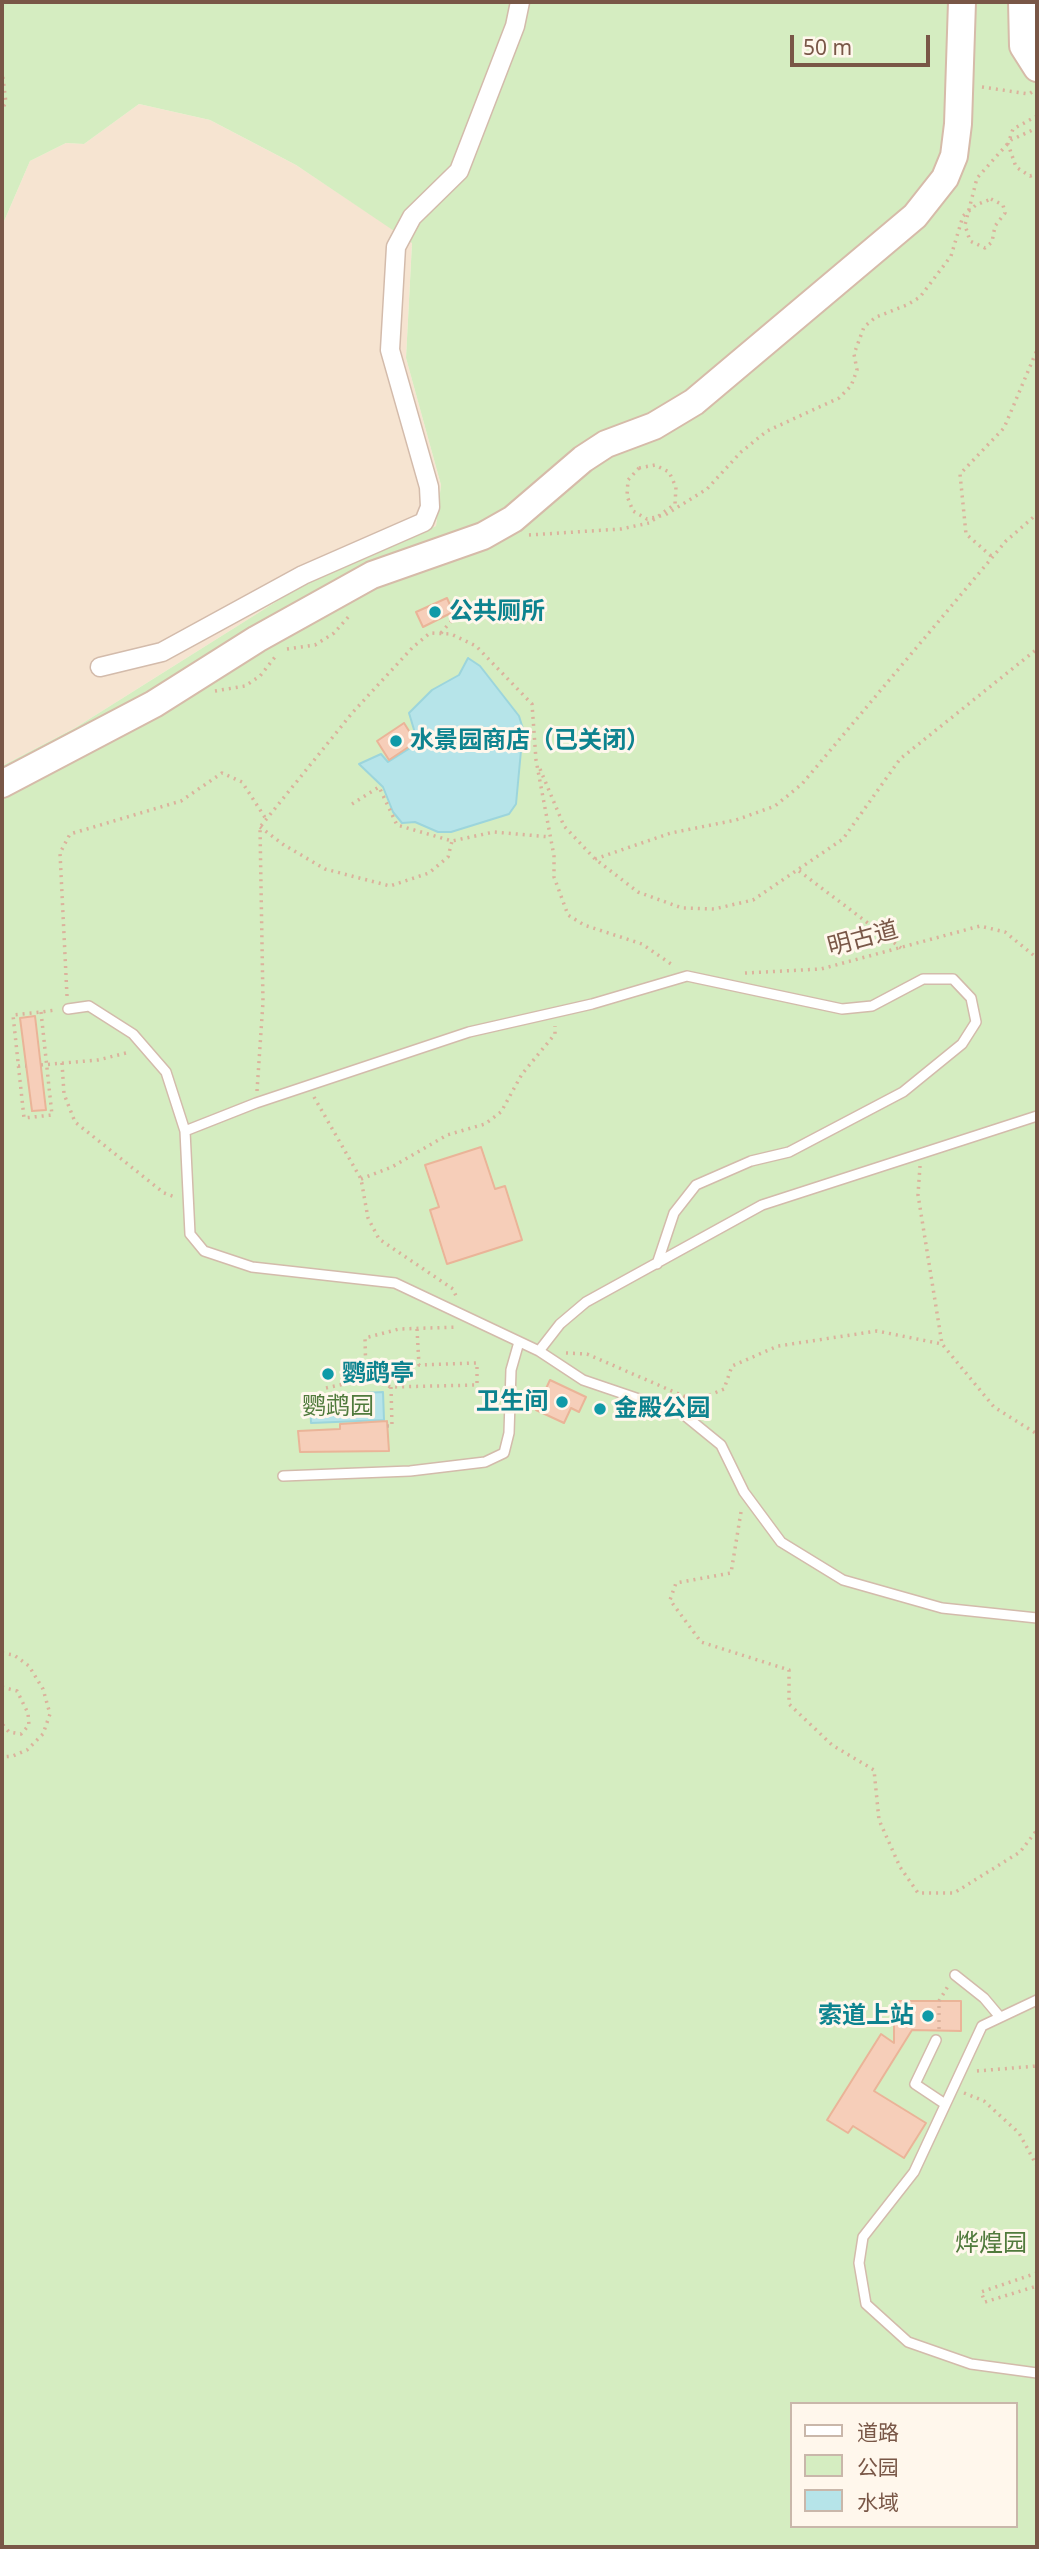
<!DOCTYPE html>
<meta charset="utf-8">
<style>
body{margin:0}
#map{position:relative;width:1039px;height:2549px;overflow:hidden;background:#fef3e4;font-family:"Noto Sans","Noto Sans SC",sans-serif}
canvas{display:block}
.frame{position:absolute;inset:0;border:4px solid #795747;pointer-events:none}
.legend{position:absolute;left:790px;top:2402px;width:228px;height:126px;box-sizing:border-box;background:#fff7ec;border:2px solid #c9b7aa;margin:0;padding:9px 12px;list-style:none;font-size:21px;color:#795747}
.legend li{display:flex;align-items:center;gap:14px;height:35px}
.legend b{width:35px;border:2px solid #c9b7aa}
.scale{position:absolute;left:790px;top:35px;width:140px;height:32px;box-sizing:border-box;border:4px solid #795747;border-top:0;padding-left:9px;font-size:21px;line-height:24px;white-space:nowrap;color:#795747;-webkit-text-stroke:5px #fff7ec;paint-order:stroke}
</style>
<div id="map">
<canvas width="1039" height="2549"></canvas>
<div class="frame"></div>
<ul class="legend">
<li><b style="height:9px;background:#fff"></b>道路</li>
<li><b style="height:19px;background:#d5edc1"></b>公园</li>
<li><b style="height:19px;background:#b6e4e9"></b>水域</li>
</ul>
<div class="scale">50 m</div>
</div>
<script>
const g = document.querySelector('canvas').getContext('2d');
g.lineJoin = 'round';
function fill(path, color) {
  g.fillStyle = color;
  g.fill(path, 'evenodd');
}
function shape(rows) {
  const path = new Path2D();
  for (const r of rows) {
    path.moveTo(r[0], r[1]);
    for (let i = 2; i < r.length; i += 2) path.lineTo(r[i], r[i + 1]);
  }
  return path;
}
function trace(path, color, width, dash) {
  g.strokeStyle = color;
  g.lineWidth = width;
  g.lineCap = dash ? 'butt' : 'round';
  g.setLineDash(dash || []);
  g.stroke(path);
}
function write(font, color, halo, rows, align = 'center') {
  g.font = font + ' "Noto Sans","Noto Sans SC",sans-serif';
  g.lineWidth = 6;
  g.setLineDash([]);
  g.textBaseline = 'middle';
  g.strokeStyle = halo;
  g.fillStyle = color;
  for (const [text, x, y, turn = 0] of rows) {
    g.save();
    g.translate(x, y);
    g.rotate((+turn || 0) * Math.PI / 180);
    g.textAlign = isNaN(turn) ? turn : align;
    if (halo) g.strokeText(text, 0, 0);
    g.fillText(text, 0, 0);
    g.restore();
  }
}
fill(shape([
 [139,104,210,120,296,165,412,242,406,358,441,485,436,526,309,581,75,728,2,766,2,226,30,161,66,143,84,144]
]), '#f6e4d1');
fill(shape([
 [2,2,1037,2,1037,2547,2,2547,2,766,75,728,309,581,436,526,441,485,406,358,412,243,296,165,210,120,139,104,84,144,66,143,30,161,2,226],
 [792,2404,1016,2404,1016,2526,792,2526]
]), '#d5edc1');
const water = shape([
 [468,658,480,666,519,716,523,729,516,804,509,814,451,832,438,832,415,822,402,823,393,812,383,787,359,764,381,754,388,762,418,743,409,713,432,690,459,675,468,658],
 [383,1392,384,1420,311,1423,310,1400,326,1400,326,1395,383,1392]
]);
fill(water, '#b6e4e9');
trace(water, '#9cd5dc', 2);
const building = shape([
 [447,598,453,612,423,627,416,612,447,598],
 [404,723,416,742,389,760,377,741,404,723],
 [35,1016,46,1110,32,1111,20,1018,35,1016],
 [481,1147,495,1189,505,1186,522,1240,447,1264,430,1210,439,1207,425,1165,481,1147],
 [550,1380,586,1397,579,1412,571,1408,564,1423,536,1410,550,1380],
 [387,1421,389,1451,300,1452,298,1431,340,1429,340,1424,387,1421],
 [894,2001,961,2001,961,2031,912,2030,874,2091,926,2123,904,2158,853,2126,848,2133,827,2120,881,2034,894,2043,894,2001]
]);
fill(building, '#f6ceb9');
trace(building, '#eab498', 2);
const lane = shape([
 [68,1009,89,1006,133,1034,166,1072,185,1131,190,1234,204,1251,252,1267,395,1283,539,1351,583,1380,683,1414,721,1445,744,1492,781,1542,843,1580,942,1608,1037,1618],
 [185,1131,256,1103,469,1032,592,1004,687,976,842,1009,872,1006,923,979,953,979,971,998,976,1022,962,1044,903,1092,789,1152,751,1161,696,1185,674,1213,657,1264],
 [539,1351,560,1324,586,1302,762,1205,1037,1116],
 [283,1476,410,1471,485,1462,504,1453,509,1433,511,1370,519,1342],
 [955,1975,984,1998,1000,2017],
 [1037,2000,982,2026,914,2172,863,2237,859,2263,866,2304,908,2342,971,2364,1037,2373],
 [936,2040,915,2084,945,2104]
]);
const street = shape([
 [100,667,162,652,303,575,424,522,430,507,429,487,390,350,396,247,412,217,459,171,515,26,520,2]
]);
const secondary = shape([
 [1022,2,1023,46,1037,68],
 [2,784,154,704,257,639,372,575,483,536,513,519,583,459,606,444,654,426,694,402,915,216,945,178,954,156,958,124,962,2]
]);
trace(lane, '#d3bbab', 12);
trace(street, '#d3bbab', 21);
trace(secondary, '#d6bba9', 30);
trace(shape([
 [2,70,6,103,2,108],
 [982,87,1029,94,1035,90],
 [1037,116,1013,129,1008,144,1016,167,1030,176,1037,174],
 [639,468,628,480,627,496,633,511,647,519,665,515,707,489,741,452,767,431,839,398,851,386,857,370,854,354,864,327,876,317,907,305,920,297,951,256,963,216,976,205,991,199],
 [529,535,621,529,649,523],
 [991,556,966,534,960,474,1004,428,1037,350],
 [441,633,460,611],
 [287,649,315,645,334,633,351,614],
 [215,691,245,686,260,676,275,657],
 [540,769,564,826,595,859,638,892,682,908,714,909,753,900,843,839,900,759,1037,649],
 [352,804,379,787,397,825,452,841,494,832,550,837],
 [260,827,284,845,325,869,390,886,429,873,448,857,452,841],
 [595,859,671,833,736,820,775,806,802,784,1006,541,1037,514],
 [799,871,901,948],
 [745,973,821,969,980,926,1005,932,1037,958],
 [67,996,60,853,70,834,181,801,222,773,242,782,266,819],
 [41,1012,52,1115,24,1118,13,1015,41,1012,55,1010],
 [62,1063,64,1094,75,1122,164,1193,175,1197],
 [41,1065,98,1060,130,1052],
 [18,1066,26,1066],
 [257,1091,263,1002,260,827,353,712,413,647,430,633,451,634,476,646,532,704,536,760,554,856,554,877,568,915,584,925,642,944,674,966],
 [314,1097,361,1179,368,1218,379,1239,453,1289,456,1296],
 [920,1166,918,1195,942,1344],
 [361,1179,392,1167,447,1135,485,1124,501,1112,522,1074,555,1034,555,1026],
 [417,1329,419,1365,477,1363,477,1385,391,1387,366,1379,365,1338,399,1329,458,1327],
 [566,1353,587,1354,695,1401,724,1389,732,1366,778,1346,877,1331,942,1344,994,1407,1037,1434],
 [326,1388,366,1379],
 [387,1426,392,1426,391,1387],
 [741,1512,731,1573,676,1583,670,1600,701,1642,789,1670,789,1704,832,1745,874,1770,879,1820,900,1867,918,1893,954,1893,1020,1852,1037,1830],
 [2,1653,14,1655,29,1666,43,1689,50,1714,43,1734,27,1750,13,1756,2,1757],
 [2,1687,17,1691,28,1713,29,1725,21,1734,9,1732,2,1724],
 [939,2029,939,2001,948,1986],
 [977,2071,1037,2066],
 [964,2093,984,2101,1019,2133,1037,2166],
 [1037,2273,981,2292,985,2302,1037,2286]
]), '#dbb29c', 3.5, [2, 5]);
trace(lane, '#fff', 9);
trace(street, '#fff', 18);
trace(secondary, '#fff', 26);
trace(shape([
 [991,199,1003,205,1005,213,995,226,992,242,985,248,970,241,965,225,977,178,1011,140,1037,128],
 [639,468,655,465,669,472,676,487,675,504,649,523]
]), '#dbb29c', 3.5, [2, 5]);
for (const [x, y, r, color] of [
 [435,612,7,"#0f9aa8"],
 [396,741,7,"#0f9aa8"],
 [328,1374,7,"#0f9aa8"],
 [562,1402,7,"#0f9aa8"],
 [600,1409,7,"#0f9aa8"],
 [928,2016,7,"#0f9aa8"]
]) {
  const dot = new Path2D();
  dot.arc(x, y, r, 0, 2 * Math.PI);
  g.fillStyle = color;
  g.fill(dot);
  trace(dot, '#fff7ec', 2.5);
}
write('bold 24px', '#0d838f', '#fff7ec', [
 ["公共厕所",449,612],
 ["水景园商店（已关闭）",410,741],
 ["鹦鹉亭",342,1374],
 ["卫生间",548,1402,"right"],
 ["金殿公园",614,1409],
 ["索道上站",914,2016,"right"]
], 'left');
write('24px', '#795747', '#fff7ec', [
 ["明古道",863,939,-15]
]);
write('24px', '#507a3c', '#fff7ec', [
 ["鹦鹉园",338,1407],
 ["烨煌园",991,2244]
]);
</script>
